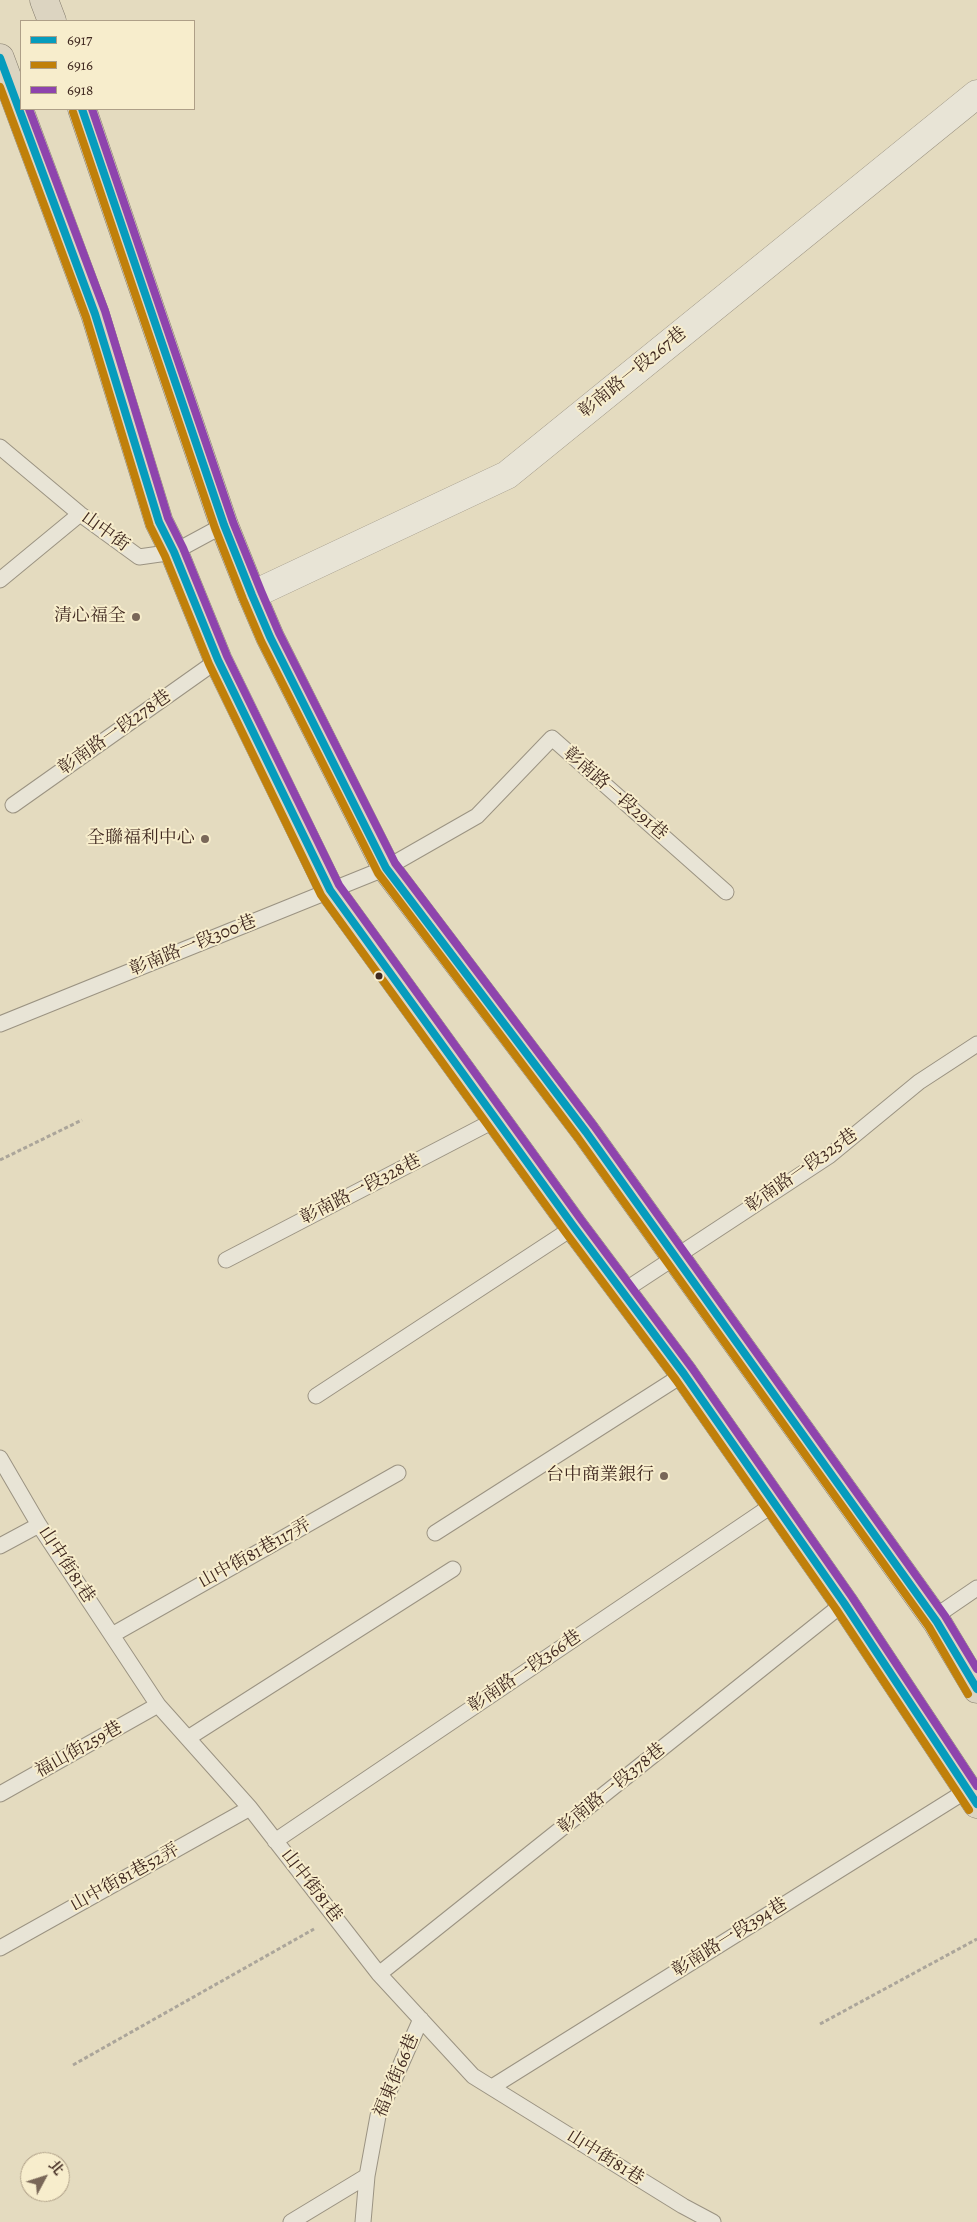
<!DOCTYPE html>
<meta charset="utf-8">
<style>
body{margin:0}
#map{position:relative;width:977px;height:2222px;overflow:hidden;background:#e4dbbf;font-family:Alegreya,"Noto Serif TC",serif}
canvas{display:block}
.legend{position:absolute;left:20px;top:20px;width:175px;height:90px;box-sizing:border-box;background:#f7edcc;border:1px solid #ae9f87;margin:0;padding:6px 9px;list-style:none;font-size:15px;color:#402920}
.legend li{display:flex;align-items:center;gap:10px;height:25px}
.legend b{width:25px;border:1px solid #ae9f87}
.north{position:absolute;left:20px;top:2152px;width:50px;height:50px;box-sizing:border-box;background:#f7edcc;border:1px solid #ae9f87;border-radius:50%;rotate:50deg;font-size:14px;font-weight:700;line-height:20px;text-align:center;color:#402920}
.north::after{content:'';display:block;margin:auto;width:18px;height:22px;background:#796758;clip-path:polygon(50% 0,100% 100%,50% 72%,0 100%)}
</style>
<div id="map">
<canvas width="977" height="2222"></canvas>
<ul class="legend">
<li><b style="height:6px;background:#069cbd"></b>6917</li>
<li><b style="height:6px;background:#c0800a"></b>6916</li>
<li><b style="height:6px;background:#8e44ad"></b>6918</li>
</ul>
<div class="north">北</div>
</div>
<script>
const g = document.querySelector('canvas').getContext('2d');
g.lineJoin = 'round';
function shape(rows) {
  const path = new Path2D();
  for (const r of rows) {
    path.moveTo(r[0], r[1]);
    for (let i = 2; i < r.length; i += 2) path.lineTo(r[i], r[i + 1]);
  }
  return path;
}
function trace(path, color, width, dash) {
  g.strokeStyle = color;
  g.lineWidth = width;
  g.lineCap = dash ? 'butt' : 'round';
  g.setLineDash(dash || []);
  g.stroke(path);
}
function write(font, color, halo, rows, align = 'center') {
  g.font = font + ' Alegreya,"Noto Serif TC",serif';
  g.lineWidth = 4;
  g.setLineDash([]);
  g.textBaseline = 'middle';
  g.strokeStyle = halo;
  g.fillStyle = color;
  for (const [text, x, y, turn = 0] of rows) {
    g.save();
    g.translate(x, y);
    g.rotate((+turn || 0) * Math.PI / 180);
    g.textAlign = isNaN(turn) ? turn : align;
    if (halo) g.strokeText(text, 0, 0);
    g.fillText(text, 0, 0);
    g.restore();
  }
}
const service = shape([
 [0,447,80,514,139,557,174,552,224,525],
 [0,580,80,514],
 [13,805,218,660],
 [0,1024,386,868,477,816,552,738,726,892],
 [226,1260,497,1119],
 [622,1292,829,1156,919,1082,977,1044],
 [316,1396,574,1227],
 [0,1458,39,1525,158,1705,250,1808,379,1974,473,2076,683,2206,713,2222],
 [435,1533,684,1374],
 [0,1546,39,1525],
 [933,1618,977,1588],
 [112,1635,398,1473],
 [188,1738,453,1569],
 [0,1794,158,1705],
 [275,1841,774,1504],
 [0,1948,250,1808],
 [379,1974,844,1603],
 [492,2087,969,1789],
 [291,2222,367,2176],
 [363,2222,367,2176,378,2116,421,2019]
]);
const minor = shape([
 [252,595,507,475,977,94]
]);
const primary = shape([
 [44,0,52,21],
 [0,58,95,314,159,522,174,552,218,660,330,890,574,1227,684,1374,844,1603,977,1804],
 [82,109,224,525,252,595,270,637,386,868,586,1132,937,1622,977,1689]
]);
trace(service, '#9b9382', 17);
trace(minor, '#9b9382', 29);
trace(primary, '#847c6d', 29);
trace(shape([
 [0,1160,82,1120],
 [820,2024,977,1939],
 [73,2065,314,1929]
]), '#aba59a', 3, [4, 2.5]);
trace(service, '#e8e4d6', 15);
trace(minor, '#e8e4d6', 28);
trace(primary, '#dcd4c1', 28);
trace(shape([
 [0,58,95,314,159,522,174,552,218,660,330,890,574,1227,684,1374,844,1603,977,1804],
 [82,109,224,525,252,595,270,637,386,868,586,1132,937,1622,977,1689]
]), '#069cbd', 8);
trace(shape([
 [0,87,86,317,150,526,165,556,209,664,321,895,566,1233,676,1380,836,1609,969,1810],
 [73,112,215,528,243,599,261,641,378,873,578,1138,929,1627,968,1694]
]), '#c0800a', 8);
trace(shape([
 [29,109,105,311,168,518,183,548,227,656,339,885,582,1221,692,1368,852,1597,977,1786],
 [92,109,233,522,261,591,279,633,395,863,594,1126,945,1616,977,1669]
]), '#8e44ad', 8);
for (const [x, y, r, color] of [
 [136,617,5,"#796758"],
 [205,839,5,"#796758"],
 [379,976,4.5,"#402920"],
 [664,1476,5,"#796758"]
]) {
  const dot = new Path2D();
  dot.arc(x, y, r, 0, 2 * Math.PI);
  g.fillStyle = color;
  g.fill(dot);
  trace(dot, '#f7edcc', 2);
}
write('18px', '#402920', '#f7edcc', [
 ["彰南路一段267巷",633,373,-39],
 ["山中街",105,532,36],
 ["彰南路一段278巷",115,733,-35],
 ["彰南路一段291巷",615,794,41],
 ["彰南路一段300巷",193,946,-22],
 ["彰南路一段325巷",802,1171,-35],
 ["彰南路一段328巷",361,1190,-27],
 ["山中街81巷117弄",255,1554,-29],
 ["山中街81巷",66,1565,57],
 ["彰南路一段366巷",525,1672,-34],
 ["福山街259巷",79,1750,-29],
 ["彰南路一段378巷",612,1789,-39],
 ["山中街81巷52弄",125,1878,-29],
 ["山中街81巷",311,1886,52],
 ["彰南路一段394巷",730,1938,-32],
 ["福東街66巷",397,2076,-67],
 ["山中街81巷",605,2158,32]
]);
write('18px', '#402920', '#f7edcc', [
 ["清心福全",126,617],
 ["全聯福利中心",195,839],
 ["台中商業銀行",654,1476]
], 'right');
</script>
